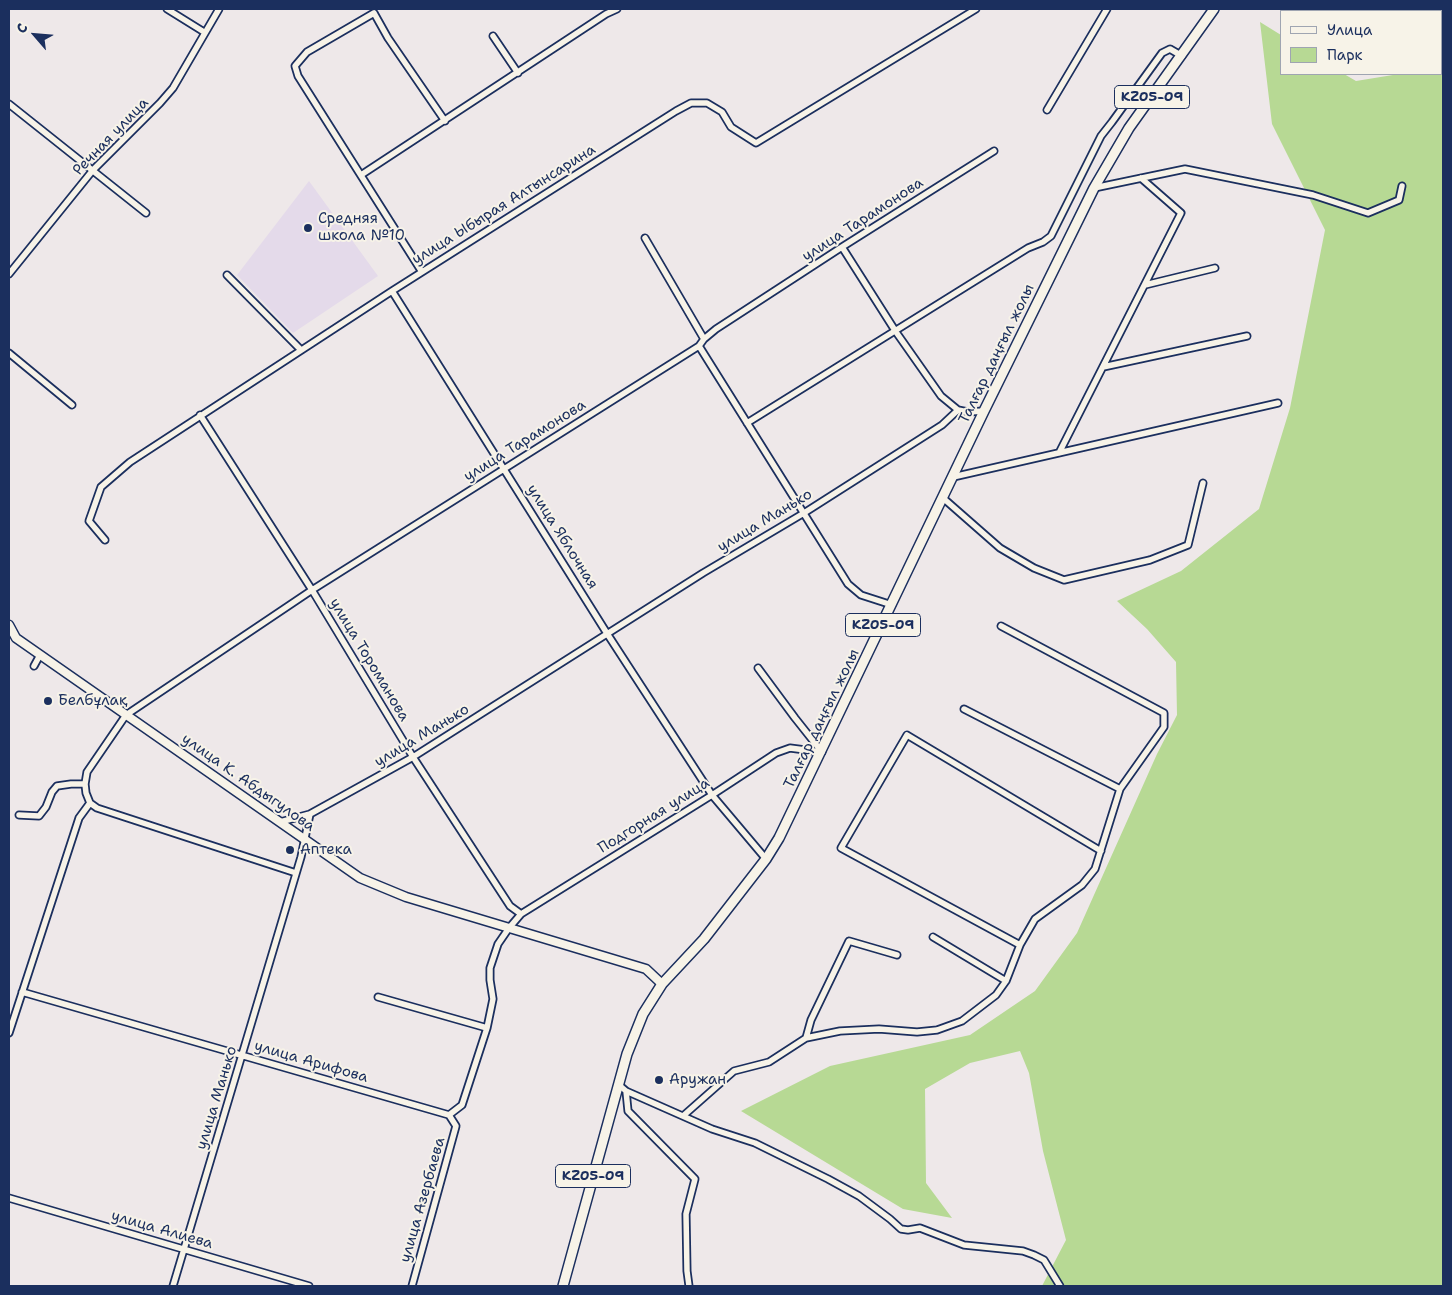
<!DOCTYPE html>
<meta charset="utf-8">
<style>
body{margin:0}
#map{position:relative;width:1452px;height:1295px;overflow:hidden;background:#eee8e9;font-family:"Shantell Sans",sans-serif}
canvas{display:block}
.frame{position:absolute;inset:0;border:10px solid #1b2f5e;pointer-events:none}
.legend{position:absolute;left:1280px;top:10px;width:162px;height:65px;box-sizing:border-box;background:#f7f3e8;border:1px solid #9fa5b1;margin:0;padding:6px 9px;list-style:none;font-size:15px;color:#1b2f5e}
.legend li{display:flex;align-items:center;gap:10px;height:25px}
.legend b{width:25px;border:1px solid #9fa5b1}
.north{position:absolute;left:10px;top:10px;width:50px;height:50px;-webkit-text-stroke:4px #f7f3e8;paint-order:stroke;rotate:297deg;font-size:14px;font-weight:700;line-height:20px;text-align:center;color:#1b2f5e}
.north::after{content:'';display:block;margin:auto;width:18px;height:22px;background:#1b2f5e;clip-path:polygon(50% 0,100% 100%,50% 72%,0 100%)}
</style>
<div id="map">
<canvas width="1452" height="1295"></canvas>
<div class="frame"></div>
<ul class="legend">
<li><b style="height:6px;background:#f7f3e8"></b>Улица</li>
<li><b style="height:14px;background:#b7d994"></b>Парк</li>
</ul>
<div class="north">С</div>
</div>
<script>
const g = document.querySelector('canvas').getContext('2d');
g.lineJoin = 'round';
function fill(path, color) {
  g.fillStyle = color;
  g.fill(path, 'evenodd');
}
function shape(rows) {
  const path = new Path2D();
  for (const r of rows) {
    path.moveTo(r[0], r[1]);
    for (let i = 2; i < r.length; i += 2) path.lineTo(r[i], r[i + 1]);
  }
  return path;
}
function trace(path, color, width, dash) {
  g.strokeStyle = color;
  g.lineWidth = width;
  g.lineCap = dash ? 'butt' : 'round';
  g.setLineDash(dash || []);
  g.stroke(path);
}
function write(font, color, halo, rows, align = 'center') {
  g.font = font + ' "Shantell Sans",sans-serif';
  g.lineWidth = 4;
  g.setLineDash([]);
  g.textBaseline = 'middle';
  g.strokeStyle = halo;
  g.fillStyle = color;
  for (const [text, x, y, turn = 0] of rows) {
    g.save();
    g.translate(x, y);
    g.rotate((+turn || 0) * Math.PI / 180);
    g.textAlign = isNaN(turn) ? turn : align;
    if (halo) g.strokeText(text, 0, 0);
    g.fillText(text, 0, 0);
    g.restore();
  }
}
fill(shape([
 [309,181,378,276,293,333,237,275]
]), '#e4daea');
fill(shape([
 [1260,22,1281,35,1281,74,1344,74,1356,81,1399,74,1441,74,1441,66,1443,65,1443,1286,1042,1286,1066,1240,1043,1151,1029,1073,1020,1051,970,1063,925,1089,926,1183,952,1218,903,1209,741,1111,830,1066,970,1035,1035,991,1077,933,1157,754,1177,715,1176,662,1147,629,1117,601,1181,571,1259,509,1290,408,1325,230,1272,124]
]), '#b7d994');
const street = shape([
 [167,9,204,32],
 [493,36,518,73],
 [9,104,146,213],
 [1047,110,1107,9],
 [361,175,606,14,617,9],
 [1094,188,1185,169,1313,195,1368,213,1399,200,1402,186],
 [645,238,704,339],
 [842,247,896,332,941,396,958,410,968,412,984,411],
 [422,272,298,76,295,66,307,52,374,13,388,38,445,121],
 [9,274,93,170,160,103,173,88,219,9],
 [227,275,301,350],
 [1145,285,1215,268],
 [392,291,608,635,712,795,766,859],
 [699,346,848,584,861,595,892,605],
 [9,353,72,405],
 [1103,367,1247,336],
 [200,415,312,590,413,757,510,906,521,914],
 [747,423,1028,248,1043,242,1051,236,1101,136,1112,122,1162,53,1170,49,1182,56],
 [1059,453,1181,213,1141,178],
 [953,477,1278,403],
 [943,498,1000,548,1034,568,1064,580,1150,560,1188,545,1203,483],
 [105,540,89,521,101,487,130,462,392,291,676,111,691,103,707,103,722,112,731,127,756,143,976,9],
 [1001,626,1164,713,1164,727,1120,789],
 [34,666,40,655],
 [758,668,795,718,822,752],
 [19,815,39,816,46,807,52,792,57,786,71,784,85,784],
 [280,822,310,814],
 [296,873,97,808,90,803,86,793,85,784,87,772,126,715,312,590,699,346,704,339,716,329,842,247,994,151],
 [933,937,1006,981],
 [1020,945,841,848,907,735,1101,851],
 [22,992,449,1115],
 [378,997,487,1028],
 [9,1033,79,818,90,803],
 [806,1038,811,1020,849,941,897,955],
 [619,1085,626,1091,712,1129,755,1143,828,1179,859,1196,890,1219,901,1229,908,1230,920,1228,964,1245,1023,1251,1034,1255,1044,1260,1060,1286],
 [626,1091,628,1111,695,1179,686,1214,687,1271,689,1286],
 [683,1116,734,1071,769,1062,806,1038,840,1031,879,1029,917,1032,937,1030,962,1021,996,995,1006,981,1020,945,1035,919,1082,885,1095,869,1120,789,964,709],
 [9,1198,309,1286],
 [173,1286,301,857,310,814,413,757,703,573,804,513,942,425,958,410],
 [412,1286,456,1126,449,1115,462,1105,487,1028,493,999,490,980,490,968,498,944,509,928,521,914,712,795,776,753,790,748,821,752]
]);
const secondary = shape([
 [9,625,16,638,360,878,406,897,646,969,662,984]
]);
const primary = shape([
 [563,1286,627,1054,643,1014,662,984,704,939,766,859,779,838,984,411,1094,188,1129,128,1214,9]
]);
trace(street, '#1b2f5e', 9);
trace(secondary, '#1b2f5e', 11);
trace(primary, '#1b2f5e', 12);
trace(street, '#f7f3e8', 5.5);
trace(secondary, '#f7f3e8', 8);
trace(primary, '#f7f3e8', 9);
for (const [x, y, r, color] of [
 [308,228,5,"#1b2f5e"],
 [48,701,5,"#1b2f5e"],
 [290,850,5,"#1b2f5e"],
 [659,1080,5,"#1b2f5e"]
]) {
  const dot = new Path2D();
  dot.arc(x, y, r, 0, 2 * Math.PI);
  g.fillStyle = color;
  g.fill(dot);
  trace(dot, '#f7f3e8', 2);
}
for (const [x, y, w] of [
 [1152,97,75],
 [883,625,75],
 [593,1176,75]
]) {
  const box = new Path2D();
  box.roundRect(x - w / 2, y - 11.5, w, 23, 4);
  g.fillStyle = '#f7f3e8';
  g.fill(box);
  trace(box, '#1b2f5e', 1);
}
write('bold 14px', '#1b2f5e', null, [
 ["KZ05-09",1152,97],
 ["KZ05-09",883,625],
 ["KZ05-09",593,1176]
]);
write('15px', '#1b2f5e', '#f7f3e8', [
 ["Речная улица",111,137,-46],
 ["улица Ыбырая Алтынсарина",504,205,-32],
 ["улица Тарамонова",863,220,-33],
 ["Талғар даңғыл жолы",997,354,-64],
 ["улица Тарамонова",525,441,-32],
 ["улица Манько",765,521,-31],
 ["улица Яблочная",562,537,58],
 ["улица Тороманова",369,660,59],
 ["Талғар даңғыл жолы",822,719,-64],
 ["улица Манько",422,736,-31],
 ["улица К. Абдыгулова",248,783,35],
 ["Подгорная улица",654,816,-32],
 ["улица Арифова",311,1062,16],
 ["улица Манько",217,1098,-73],
 ["улица Азербаева",423,1200,-74],
 ["улица Алиева",162,1230,16]
]);
write('15px', '#1b2f5e', '#f7f3e8', [
 ["Средняя",318,219],
 ["школа №10",318,236],
 ["Белбұлақ",58,701],
 ["Аптека",300,850],
 ["Аружан",669,1080]
], 'left');
</script>
